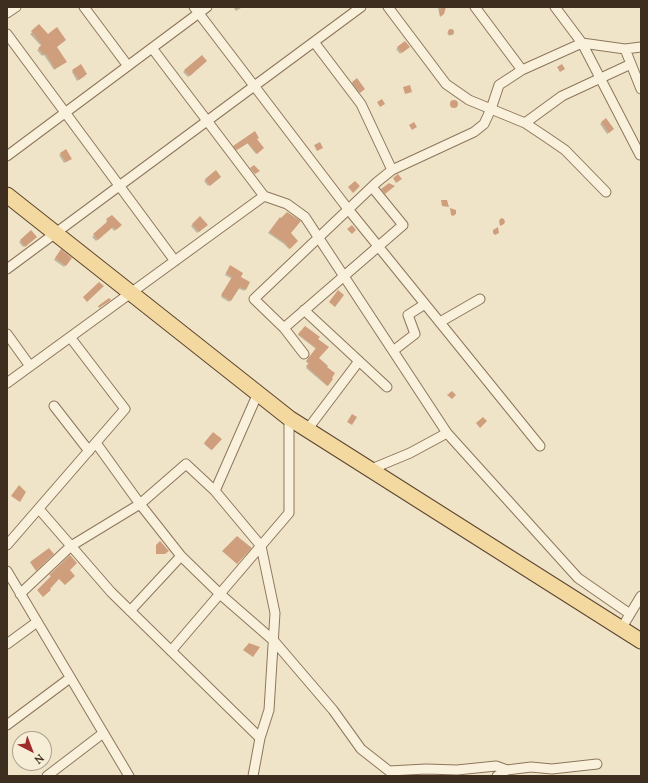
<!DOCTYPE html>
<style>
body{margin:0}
#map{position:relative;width:648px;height:783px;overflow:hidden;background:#f0e4c8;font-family:Lora,serif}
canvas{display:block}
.frame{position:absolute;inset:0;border:8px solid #3d2e20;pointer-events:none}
.north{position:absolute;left:12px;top:731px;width:40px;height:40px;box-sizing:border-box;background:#f7eed8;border:1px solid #ada18e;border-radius:50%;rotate:138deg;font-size:11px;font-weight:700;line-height:16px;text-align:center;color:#3d2e20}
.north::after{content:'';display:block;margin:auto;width:14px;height:18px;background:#9e2a2b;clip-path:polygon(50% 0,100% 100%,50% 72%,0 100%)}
</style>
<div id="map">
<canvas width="648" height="783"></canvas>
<div class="frame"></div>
<div class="north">N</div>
</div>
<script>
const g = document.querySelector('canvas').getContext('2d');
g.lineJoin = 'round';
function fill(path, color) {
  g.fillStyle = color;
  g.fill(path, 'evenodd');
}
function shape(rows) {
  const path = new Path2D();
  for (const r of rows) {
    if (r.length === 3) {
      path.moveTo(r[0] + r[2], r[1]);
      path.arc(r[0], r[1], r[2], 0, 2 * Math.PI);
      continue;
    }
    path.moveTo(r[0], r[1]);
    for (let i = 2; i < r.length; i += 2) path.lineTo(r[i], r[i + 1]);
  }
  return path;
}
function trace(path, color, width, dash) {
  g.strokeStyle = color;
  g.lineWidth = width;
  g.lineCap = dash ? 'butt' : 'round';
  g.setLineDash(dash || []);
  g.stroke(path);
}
fill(shape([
 [233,7,240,7,241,8,236,11],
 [436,7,446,7,440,16,438,8],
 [39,26,56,47,64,63,54,70,44,55,42,56,37,50,42,47,30,34],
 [450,33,2.5],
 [405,42,408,46,400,54,396,49],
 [202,56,206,61,188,77,183,72],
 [73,71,85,76,77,81,72,72],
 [357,79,364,89,358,93,351,84],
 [453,104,3],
 [605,120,613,129,607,134,600,124],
 [256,139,262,148,256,154,247,143,236,150,233,147],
 [61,154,69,160,64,163,59,155],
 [216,172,220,177,208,186,204,181],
 [112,216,120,225,114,231,111,227,96,241,92,237,107,223,106,221],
 [200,217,207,225,197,233,191,226],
 [279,219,297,241,289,249,284,244,268,233],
 [31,232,35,237,23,247,19,242],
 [60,252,71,258,64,267,54,260],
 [229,268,240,278,249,282,244,291,238,288,229,302,221,297,232,279,225,275],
 [305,327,317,339,318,359,332,379,327,386,306,368,309,364,306,362,316,349,298,335],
 [213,433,220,439,211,450,204,444]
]), '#0003');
fill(shape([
 [443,7,446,7,444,14,440,17,439,10],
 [39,24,48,34,57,27,66,40,57,47,67,62,55,69,46,54,44,55,38,48,42,45,31,31],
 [451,32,3],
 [405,41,410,47,402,53,397,47],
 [202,55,207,61,190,76,184,70],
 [81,64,87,74,79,80,72,70],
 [562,64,565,69,560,72,557,67],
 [357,78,365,89,360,93,352,82],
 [410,85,412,92,405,94,403,87],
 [382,99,385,104,380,107,377,102],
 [454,104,4],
 [606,118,614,129,609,133,601,122],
 [414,122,417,127,412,130,409,125],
 [255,131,259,138,257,139,264,148,257,154,248,143,237,150,233,146],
 [320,142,323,148,317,151,314,145],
 [66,149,72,159,66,162,60,153],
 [254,165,260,171,255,174,250,168],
 [216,170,221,177,210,186,205,179],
 [398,174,402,179,396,183,393,178],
 [355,181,360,186,353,193,348,187],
 [389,183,395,186,385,194,381,189],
 [441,200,447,200,449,207,442,206],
 [450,208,456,210,456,214,453,216,451,215],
 [287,212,301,221,291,233,298,241,290,249,285,243,269,232,280,217,281,218],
 [112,215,122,225,116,230,113,227,98,240,93,234,108,221,106,219],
 [200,216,208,225,199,232,192,224],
 [501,218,504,219,505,222,504,224,500,226,499,221],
 [352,225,356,230,352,234,347,229],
 [498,227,499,233,495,235,493,233,493,230],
 [31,230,37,237,25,247,20,240],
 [61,249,72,258,66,266,55,258],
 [230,265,243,273,241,277,250,282,246,290,240,287,231,301,221,295,232,277,226,273],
 [99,282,104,286,87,302,83,297],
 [338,290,344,295,335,307,329,302],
 [109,298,111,300,99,308,98,306],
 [305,326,320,337,318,339,329,347,319,358,328,366,327,367,335,373,332,378,333,379,328,386,306,366,309,363,306,361,316,348,298,334],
 [452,391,456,395,452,399,447,395],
 [352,414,357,417,352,425,347,422],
 [483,417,487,421,480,428,476,423],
 [213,432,222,439,212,450,204,443],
 [19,485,26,492,20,502,11,496],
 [237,536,252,548,237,564,222,551],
 [160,541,169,551,165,554,156,554,156,545],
 [49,548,54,554,36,571,30,562],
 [70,555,77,563,70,570,75,576,65,585,59,579,50,589,51,590,43,597,37,590,51,576,49,575],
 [249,643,260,647,253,657,243,650]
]), '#cf9f7d');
const street = shape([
 [84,7,128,66],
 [194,7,348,209,540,446],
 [388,7,446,84,469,100,525,123,546,137,565,150,606,192],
 [475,7,522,70],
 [555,7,582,43,640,155],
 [7,13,16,7],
 [7,34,175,261],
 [314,42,361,104,392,170],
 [152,48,264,196,287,204,305,217,447,433,578,578,630,614],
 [625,49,641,89],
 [525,123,562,96,631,64],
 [7,156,207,7],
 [7,269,361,7],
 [304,310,387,387],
 [440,322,480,299],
 [284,328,403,225,372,187],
 [7,334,30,366],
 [393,351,415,334,408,315,425,304],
 [304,354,284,328,254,299,377,182,392,170,474,132,484,124,491,109,499,85,522,70,582,43,625,49,641,47],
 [7,383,264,196],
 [54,406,89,451],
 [307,430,359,361],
 [96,443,140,504,181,556,220,594,274,641,333,710,361,749,389,771,426,769,457,770,496,766,507,770],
 [369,470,410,453,447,433],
 [215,491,258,393],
 [39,509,111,592,260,738],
 [7,545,125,409,70,337],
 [7,571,129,776],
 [20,594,71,546,140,504,186,464,215,491,261,546,275,613,269,710,260,738,253,776],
 [130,611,181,556],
 [621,629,641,596],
 [7,644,37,622],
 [171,651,289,513,289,418],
 [7,725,70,678],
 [47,776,102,734],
 [497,776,507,770,531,767,552,769,597,764]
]);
const primary = shape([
 [7,195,289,418,641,641]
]);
trace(street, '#8d765c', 11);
trace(primary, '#5b4430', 17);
trace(street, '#faf1dc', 9);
trace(primary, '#f3d9a0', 15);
</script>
